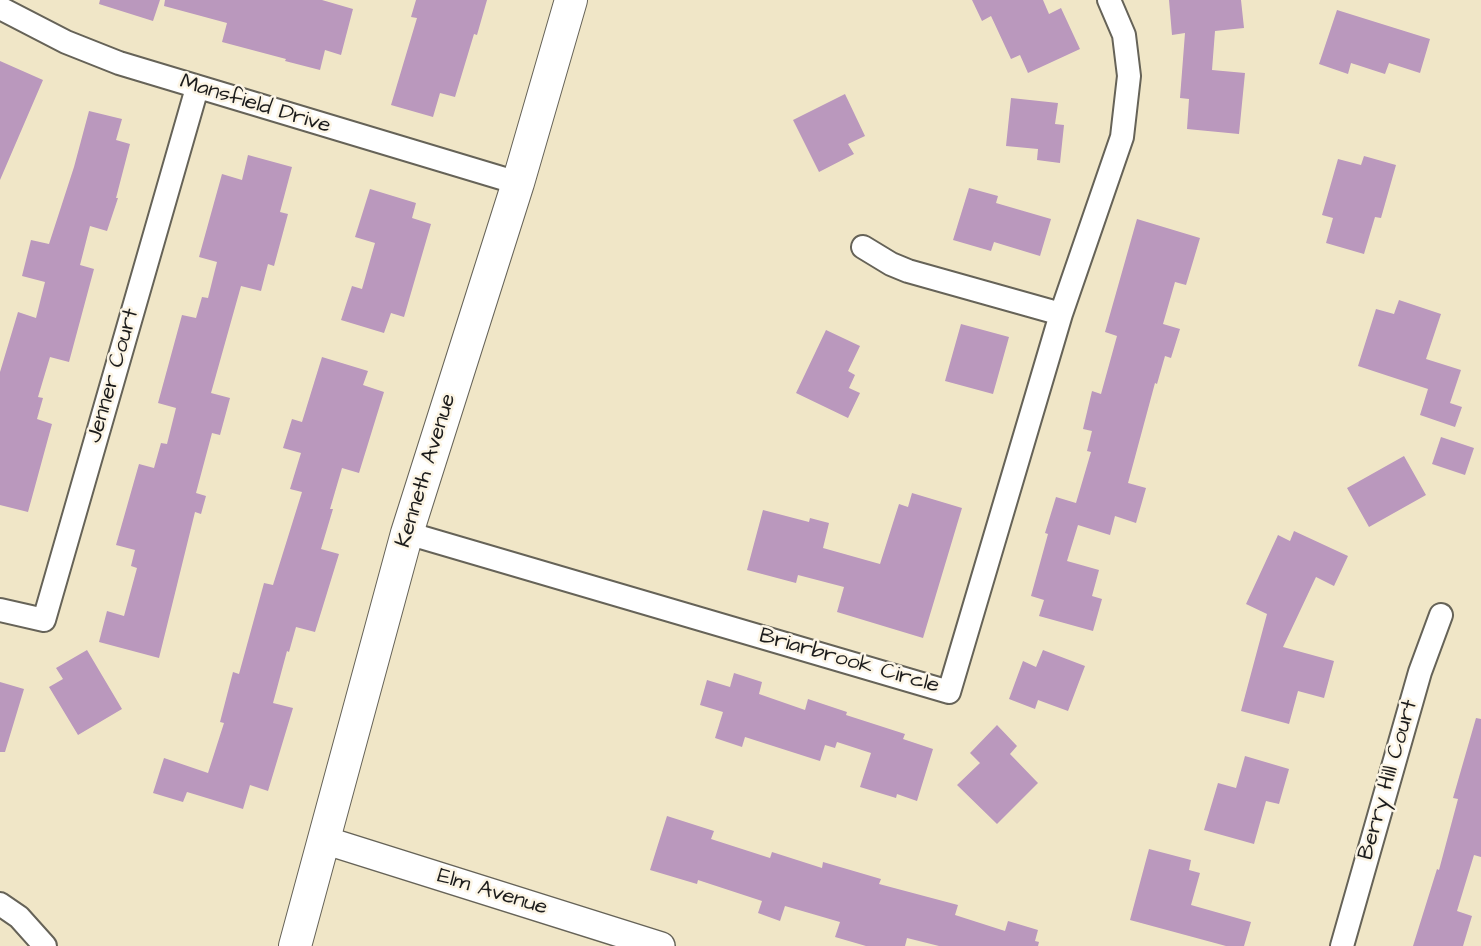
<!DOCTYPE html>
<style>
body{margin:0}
canvas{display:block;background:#f0e6c7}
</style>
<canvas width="1481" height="946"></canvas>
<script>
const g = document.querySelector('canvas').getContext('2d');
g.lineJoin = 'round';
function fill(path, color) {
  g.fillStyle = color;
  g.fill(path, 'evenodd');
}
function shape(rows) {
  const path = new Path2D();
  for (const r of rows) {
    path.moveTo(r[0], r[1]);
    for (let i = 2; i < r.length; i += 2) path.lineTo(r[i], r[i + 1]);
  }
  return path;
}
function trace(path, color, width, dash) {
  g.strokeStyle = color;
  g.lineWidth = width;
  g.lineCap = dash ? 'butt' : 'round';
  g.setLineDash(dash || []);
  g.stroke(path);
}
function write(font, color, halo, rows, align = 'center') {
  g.font = font + ' "Architects Daughter",sans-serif';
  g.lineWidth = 5;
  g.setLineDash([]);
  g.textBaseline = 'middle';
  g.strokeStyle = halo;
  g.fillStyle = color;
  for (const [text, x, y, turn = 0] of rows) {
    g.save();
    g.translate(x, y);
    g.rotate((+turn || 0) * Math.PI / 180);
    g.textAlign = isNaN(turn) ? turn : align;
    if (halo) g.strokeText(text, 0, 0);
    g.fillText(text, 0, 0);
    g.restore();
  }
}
fill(shape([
 [100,0,160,0,153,21,99,4],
 [165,0,322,0,353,9,341,55,325,50,320,70,285,61,286,59,222,42,227,23,164,6],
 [416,0,487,0,477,35,474,34,455,97,440,93,433,117,391,105,417,18,411,17],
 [972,0,1043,0,1049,14,1061,8,1080,49,1028,73,1020,55,1011,59,991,16,982,21],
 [1169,0,1241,0,1244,28,1215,31,1212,70,1245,73,1239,134,1187,129,1189,99,1180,98,1185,33,1172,35],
 [1337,10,1430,39,1420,73,1389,63,1385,74,1351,63,1348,74,1319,64],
 [0,61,43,80,0,180],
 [845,94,865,136,848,144,854,154,819,172,793,120],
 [1011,98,1058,103,1055,124,1064,125,1060,163,1037,160,1038,149,1006,146],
 [89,111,122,119,116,140,130,144,116,198,118,198,107,231,90,226,80,265,94,269,69,362,50,357,38,397,43,398,37,419,52,424,28,512,0,505,0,372,18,312,36,318,45,282,22,276,31,240,49,244,74,167],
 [248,155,292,167,280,212,288,214,274,266,268,264,261,291,241,286,211,393,230,398,220,435,212,433,196,493,206,496,201,514,195,512,159,658,99,642,107,611,124,616,137,568,131,566,135,550,116,545,139,464,154,468,161,443,167,444,176,408,158,403,182,315,196,318,202,297,208,298,217,262,199,257,222,174,242,180],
 [1364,156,1396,165,1381,218,1375,217,1364,254,1326,243,1333,218,1322,215,1338,159,1361,165],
 [969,188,998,196,996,203,1051,219,1040,256,994,242,991,251,953,240],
 [370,189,416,203,412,218,431,224,404,317,391,313,384,333,341,320,352,286,362,289,375,243,355,237],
 [1137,219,1200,238,1186,285,1175,282,1163,324,1180,329,1171,358,1165,356,1157,384,1155,383,1128,483,1146,488,1136,523,1115,516,1110,535,1078,525,1067,561,1099,570,1092,596,1102,599,1093,631,1039,616,1044,600,1031,596,1048,534,1045,533,1056,497,1076,503,1091,452,1087,451,1092,431,1083,429,1092,391,1101,394,1117,336,1105,332],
 [1399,300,1441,314,1426,359,1461,370,1450,403,1462,407,1455,427,1420,415,1428,389,1358,366,1376,309,1394,314],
 [961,324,1009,337,993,394,945,381],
 [826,330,860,346,848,371,855,375,849,388,860,393,848,418,796,393],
 [322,357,368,371,363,385,384,392,359,473,342,468,330,509,333,509,321,549,339,554,315,632,296,627,289,652,287,651,273,703,293,708,268,791,250,785,243,809,187,792,183,802,153,793,164,758,208,773,224,723,220,722,233,672,239,674,264,583,273,585,302,492,290,489,301,453,283,448,292,419,302,422],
 [1441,437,1474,448,1465,475,1432,464],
 [1404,456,1426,495,1369,527,1347,488],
 [912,493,962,508,923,638,837,612,844,587,798,575,796,583,747,570,763,510,809,522,810,518,829,523,823,548,880,564,899,504,908,507],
 [1294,531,1348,556,1334,586,1316,577,1283,647,1334,661,1324,698,1298,691,1289,724,1241,711,1267,614,1246,604,1278,535,1290,541],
 [87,650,122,709,78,735,49,687,63,679,56,668],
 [1043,650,1085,666,1068,711,1038,700,1035,709,1009,699,1023,661,1036,667],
 [734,673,762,682,759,694,805,710,808,699,847,712,846,715,905,734,903,739,933,749,917,801,897,794,896,798,860,787,871,753,837,742,835,748,825,745,820,761,745,737,742,747,715,738,723,712,700,705,707,680,730,687],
 [0,682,24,689,5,752,0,752],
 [1476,718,1481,719,1481,857,1474,855,1457,911,1472,916,1463,946,1413,946,1437,869,1439,870,1458,799,1453,798],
 [997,725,1017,746,1010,754,1038,783,997,824,957,785,980,763,970,753],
 [1245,756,1289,769,1279,804,1266,801,1254,844,1204,830,1218,783,1236,788],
 [667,816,714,831,711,839,770,858,772,852,822,868,823,862,881,879,879,884,958,905,955,915,1005,931,1008,921,1038,930,1035,941,1039,942,1038,946,939,946,907,938,905,946,866,946,835,937,840,922,785,906,780,921,758,913,762,901,698,880,697,884,650,870],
 [1149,849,1191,860,1189,870,1200,873,1191,905,1251,922,1244,946,1226,946,1130,920]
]), '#ba98bd');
const minor = shape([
 [0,8,66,42,119,63,518,183],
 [863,247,891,264,908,271,1061,314],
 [407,533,949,692,1061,314,1122,137,1129,76,1124,35,1109,0],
 [0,610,44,620,197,88],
 [0,904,19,917,45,946],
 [1342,946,1420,672,1441,615]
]);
const tertiary = shape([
 [324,840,661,946]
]);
const secondary = shape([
 [295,946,407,533,518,183,571,0]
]);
trace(minor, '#666358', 26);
trace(tertiary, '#666358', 30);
trace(secondary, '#666358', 34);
trace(minor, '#fff', 22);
trace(tertiary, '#fff', 27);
trace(secondary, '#fff', 32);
write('22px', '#1c1c1c', '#fcf5e5', [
 ["Mansfield Drive",255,105,17],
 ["Jenner Court",114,376,-74],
 ["Kenneth Avenue",427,471,-73],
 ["Briarbrook Circle",849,662,16],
 ["Berry Hill Court",1389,780,-74],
 ["Elm Avenue",492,893,17]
]);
</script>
